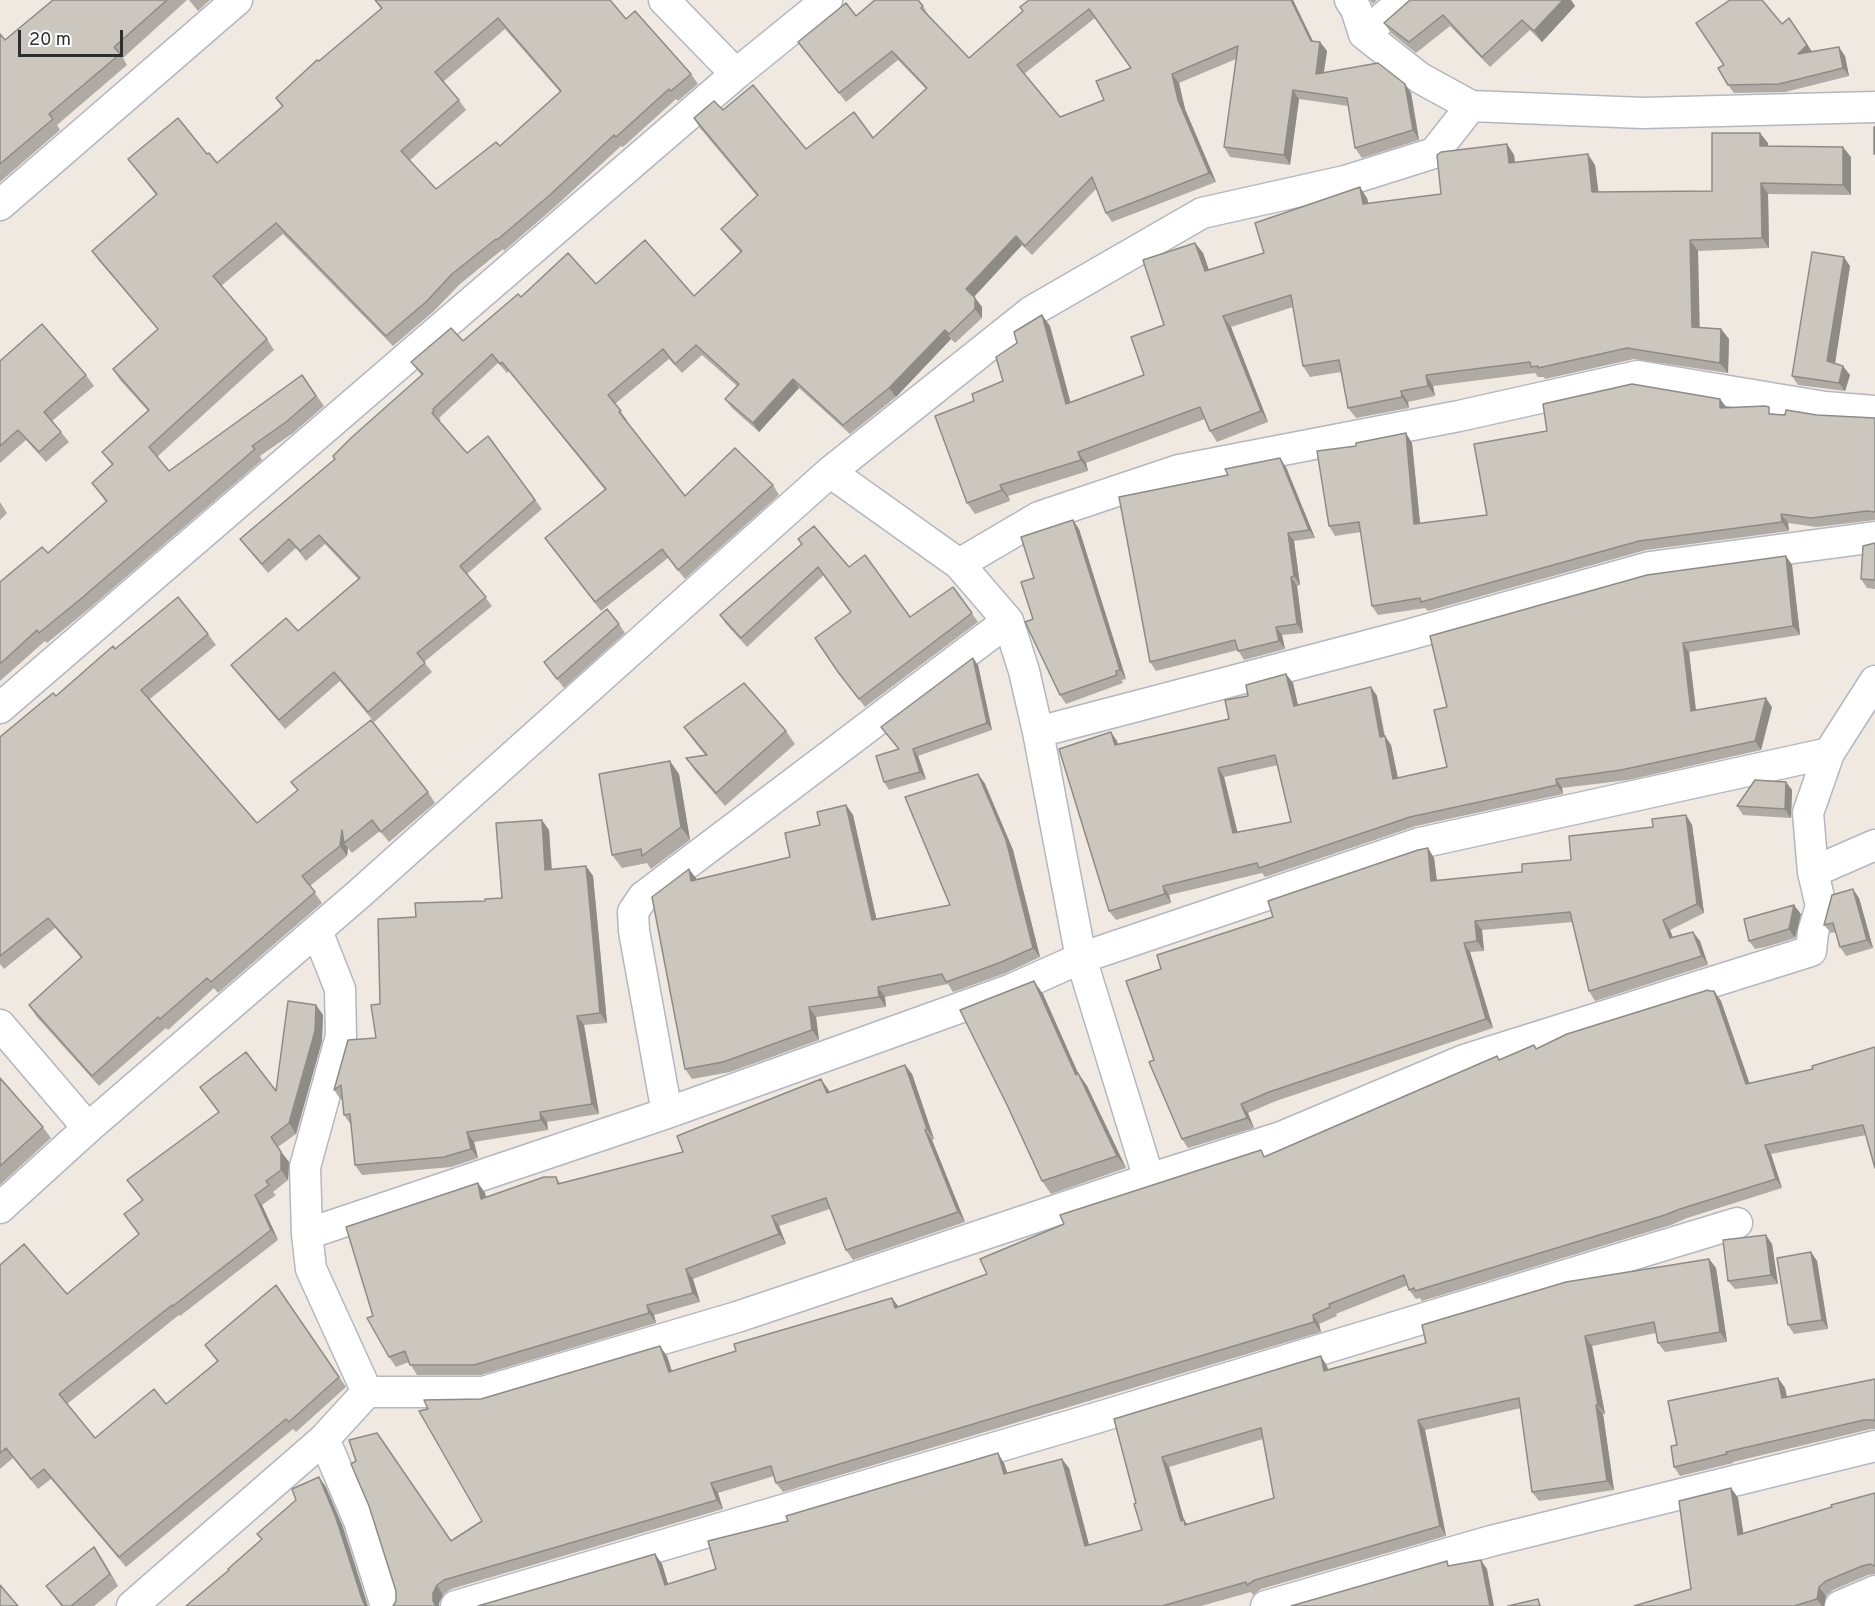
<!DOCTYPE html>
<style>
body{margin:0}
#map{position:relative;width:1875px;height:1606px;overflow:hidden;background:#efe9e1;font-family:Overpass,sans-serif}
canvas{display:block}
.scale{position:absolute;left:18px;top:30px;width:105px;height:27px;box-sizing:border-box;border:3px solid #2e2e2e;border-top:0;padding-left:8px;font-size:18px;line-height:21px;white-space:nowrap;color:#2e2e2e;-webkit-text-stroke:4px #fff;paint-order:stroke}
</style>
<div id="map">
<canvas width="1875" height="1606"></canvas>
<div class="scale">20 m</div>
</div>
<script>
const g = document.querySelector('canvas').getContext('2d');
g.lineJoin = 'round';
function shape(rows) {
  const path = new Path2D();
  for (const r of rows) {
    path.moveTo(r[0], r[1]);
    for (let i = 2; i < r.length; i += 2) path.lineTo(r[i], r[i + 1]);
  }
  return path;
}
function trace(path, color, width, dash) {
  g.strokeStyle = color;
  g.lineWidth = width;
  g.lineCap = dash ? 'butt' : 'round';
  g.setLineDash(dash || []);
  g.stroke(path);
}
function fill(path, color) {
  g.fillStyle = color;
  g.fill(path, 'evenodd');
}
const minor = shape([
 [664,0,736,74],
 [1350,0,1356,9,1364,34,1420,78,1471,106,1643,113,1875,107],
 [1364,34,1404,0],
 [0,205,237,0],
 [830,472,959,564,1008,621,1024,671,1038,732,1081,958,1149,1179],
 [959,564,1039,517,1179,470,1459,416,1638,376,1825,407,1875,411],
 [0,708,736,74,827,0],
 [1038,732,1404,636,1650,567,1875,537],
 [1813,872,1875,845],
 [317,931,340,989,341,1036,305,1167,307,1234,311,1269,367,1392],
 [0,1025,88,1128],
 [667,1113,634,931,633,912,643,897,1008,621],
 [0,1208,88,1128,359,894,830,472,1032,311,1202,213,1345,181,1434,153,1471,106],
 [307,1234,667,1113,1012,989,1081,958,1420,843,1829,753],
 [324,1439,359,1521,386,1606],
 [132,1606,324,1439,367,1392,483,1392,737,1317,1149,1179,1281,1137,1464,1060,1811,951,1813,932,1821,906,1813,872,1808,813,1829,753,1875,681],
 [456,1606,1096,1418,1737,1223],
 [1266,1606,1491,1541,1875,1446],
 [1840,1606,1875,1591]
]);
trace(minor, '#b4b7c1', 33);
trace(minor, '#fff', 30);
fill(shape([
 [53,0,187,0,123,58,127,65,57,125,60,130,0,182,0,34,5,40],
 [189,0,210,0,198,11],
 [375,0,626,19,691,74,698,84,678,101,676,99,623,147,621,146,558,204,504,251,503,249,460,284,434,311,393,346,283,234,221,286,267,339,274,350,157,457,169,471,302,375,324,406,293,433,260,456,262,460,90,608,47,643,45,641,0,681,0,582,48,553,106,502,92,483,112,465,102,452,148,411,120,380,113,369,158,329,99,261,92,251,156,195,128,159,207,154,217,163,282,107,276,98,381,9],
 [505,29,560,92,500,146,436,189,409,161,466,110,459,100,443,82],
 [1293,0,1313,41,1320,42,1327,51,1324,72,1411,93,1419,140,1362,158,1355,148,1348,106,1299,99,1290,165,1230,157,1224,147,1236,59,1179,83,1185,109,1216,182,1112,222,1106,213,1096,189,1032,255,1022,245,974,296,982,307,982,318,955,343,951,339,896,397,850,434,799,388,759,432,732,408,725,399,737,386,702,355,682,373,669,359,615,404,627,420,626,421,685,496,773,485,779,495,685,579,668,558,601,611,545,538,605,490,509,371,507,373,498,363,439,418,441,420,439,421,467,453,488,436,542,509,467,574,492,606,424,662,432,672,374,722,340,681,285,729,238,674,231,665,298,631,358,579,325,544,306,561,296,548,268,573,247,548,240,539,335,459,422,376,411,362,463,341,521,297,596,284,694,296,740,252,728,238,721,229,757,196,700,128,694,118,723,110,806,149,873,138,926,89,898,60,846,102,798,42,856,16,923,6,929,16,969,58,1023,11],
 [1095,18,1131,68,1104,100,1060,117,1024,74],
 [1370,0,1377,0,1373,4],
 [1410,0,1571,0,1575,6,1542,42,1530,30,1490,67,1450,26,1416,53,1391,33,1384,23],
 [1789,18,1812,52,1845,56,1849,76,1785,92,1734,93,1728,85,1782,24],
 [1768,143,1768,146,1851,157,1851,195,1768,194,1769,248,1698,251,1699,328,1721,329,1729,339,1728,373,1634,359,1545,379,1544,377,1538,377,1535,373,1433,386,1435,396,1408,402,1409,408,1356,418,1348,408,1341,372,1310,377,1303,366,1293,307,1231,327,1268,422,1217,442,1210,431,1205,419,1086,463,1088,471,1008,496,1010,501,975,514,967,503,974,401,1003,381,1017,343,1042,315,1050,326,1070,403,1144,375,1195,243,1203,253,1209,270,1264,253,1367,198,1368,204,1441,194,1507,144,1514,155,1515,162,1595,165,1598,192,1712,191],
 [1850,266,1835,363,1850,375,1845,391,1798,385,1792,376],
 [0,361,86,375,94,386,52,421,69,442,46,462,26,440,0,463],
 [1720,399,1726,408,1774,414,1817,415,1875,418,1875,520,1817,527,1788,523,1789,531,1646,550,1428,611,1425,608,1378,615,1372,606,1361,532,1335,536,1329,526,1412,443,1420,523,1487,515],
 [1286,467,1315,538,1294,541,1300,585,1297,586,1303,633,1282,635,1285,649,1244,660,1238,650,1156,671,1150,662],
 [0,502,7,513,0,520],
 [1079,529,1126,679,1122,680,1123,683,1066,704,1060,695,1033,619,1034,578],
 [1875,543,1875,589,1867,588,1861,579],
 [802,544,849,567,910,617,953,587,978,622,865,707,838,672,850,612,824,575,747,647,726,624,720,615],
 [1786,556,1792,565,1800,635,1689,652,1696,710,1772,707,1761,750,1628,780,1562,788,1563,794,1416,826,1265,877,1262,873,1169,895,1171,903,1116,920,1109,911,1111,732,1118,744,1229,719,1248,696,1286,674,1293,683,1298,705,1371,687,1377,696,1385,736,1391,745,1398,778,1447,767,1447,707],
 [1278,765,1291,822,1237,832,1224,777],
 [619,624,625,633,564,688,544,662],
 [208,634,216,645,150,699,257,823,428,792,435,803,389,842,380,831,352,853,348,848,347,856,310,886,322,903,218,993,214,988,168,1030,166,1028,99,1086,36,1016,29,1005,81,958,55,928,4,969,0,964,0,737,56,696,115,649],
 [978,665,992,730,918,756,926,779,889,790,884,782,899,750,881,727],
 [684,727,786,731,795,744,725,806,695,771,686,758,705,755,693,740],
 [679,774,690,840,651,869,647,863,622,868,612,855],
 [978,774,985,784,1013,850,1040,957,1006,973,953,992,948,984,885,997,886,1007,816,1017,819,1040,730,1072,692,1079,685,1069,696,878,696,879,790,857,820,825,846,805,853,815,876,919,950,905],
 [1786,782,1792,790,1791,818,1743,815,1737,806],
 [1686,815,1692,825,1704,913,1670,930,1673,938,1700,941,1708,965,1595,1001,1589,991,1573,922,1482,930,1484,951,1470,952,1493,1028,1276,1101,1248,1113,1254,1128,1188,1148,1182,1139,1154,1060,1161,969,1273,917,1428,848,1434,858,1437,881,1522,872,1571,860,1653,827],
 [549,830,552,869,586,866,593,876,607,1023,584,1025,599,1114,547,1122,548,1130,474,1142,478,1158,451,1167,362,1175,355,1165,351,1125,344,1115,342,1099,341,1100,334,1090,376,1038,380,1004,485,901,502,898],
 [1859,898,1873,948,1846,956,1840,947,1836,932,1831,933,1824,925],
 [1801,914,1795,938,1766,947,1755,949,1749,941],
 [1710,991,1714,991,1721,1001,1749,1083,1813,1069,1875,1047,1866,1135,1771,1154,1782,1188,1687,1218,1671,1225,1422,1301,1420,1298,1416,1299,1409,1290,1408,1285,1336,1314,1337,1316,1319,1324,1321,1332,783,1492,776,1483,774,1476,718,1493,723,1509,451,1589,443,1595,439,1603,439,1606,393,1606,451,1541,482,1521,481,1399,667,1356,672,1371,899,1307,987,1274,1266,1156,1534,1045,1537,1049],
 [1043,994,1078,1073,1087,1086,1126,1168,1051,1194,1042,1181,1008,1107],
 [316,1005,323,1015,322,1041,296,1134,278,1147,289,1162,288,1180,273,1192,276,1195,262,1205,278,1240,180,1316,179,1315,67,1404,95,1438,166,1404,217,1361,205,1345,276,1285,346,1387,296,1432,293,1429,126,1567,51,1479,38,1489,13,1458,0,1469,0,1265,67,1294,139,1234,124,1214,142,1200,127,1180,219,1112,200,1087,276,1091],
 [905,1065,912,1074,934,1139,932,1140,965,1222,853,1260,846,1250,830,1209,779,1226,786,1244,693,1279,700,1302,654,1315,656,1323,481,1375,417,1375,409,1362,396,1367,389,1357,373,1316,478,1183,485,1193,486,1197,556,1177,560,1183,683,1152,828,1089,830,1092],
 [0,1078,43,1127,51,1138,0,1185],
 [1772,1244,1778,1284,1735,1289,1728,1281],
 [1811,1252,1817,1261,1828,1329,1794,1334,1788,1325],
 [1709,1259,1716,1268,1727,1342,1665,1352,1658,1343,1656,1333,1592,1346,1605,1414,1603,1414,1614,1490,1539,1501,1532,1492,1521,1408,1425,1430,1446,1536,1261,1589,1253,1595,1251,1592,1201,1606,478,1606,655,1554,662,1564,668,1584,716,1569,788,1521,1004,1463,1007,1473,1069,1468,1089,1545,1142,1530,1136,1503,1114,1419,1327,1366,1328,1369,1426,1343],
 [1263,1439,1274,1498,1187,1524,1184,1520,1169,1467],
 [1778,1378,1785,1388,1787,1397,1875,1379,1875,1429,1871,1429,1733,1462,1733,1463,1680,1476,1674,1467,1677,1445],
 [1731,1488,1738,1498,1743,1533,1832,1507,1875,1493,1875,1574,1868,1575,1833,1590,1826,1596,1824,1606,1634,1606,1691,1589],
 [94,1547,118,1586,94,1606,61,1606,46,1586]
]), '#afaba4');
fill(shape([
 [1291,0,1293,0,1317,50,1311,41],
 [1563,0,1571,0,1575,6,1542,42,1534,31],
 [1789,18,1813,53,1798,54],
 [1320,42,1327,51,1322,83,1316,74],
 [1839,47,1845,56,1849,76,1843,68],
 [1172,74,1179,83,1185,109,1216,182,1209,173,1178,100],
 [1405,84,1411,93,1419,140,1413,130],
 [1293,90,1299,99,1290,165,1284,155],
 [1760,133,1768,143,1768,156,1760,146],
 [1507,144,1514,155,1516,173,1509,163],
 [1843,147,1851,157,1851,195,1843,185],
 [1588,154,1595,165,1600,203,1592,192],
 [1761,183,1768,194,1769,248,1762,238],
 [1360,187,1367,198,1371,215,1363,204],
 [1016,236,1022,245,973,298,966,289],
 [1690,240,1698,251,1700,338,1692,327],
 [1195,243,1203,253,1213,282,1205,271],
 [1844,257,1850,266,1834,370,1827,361],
 [975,298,982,307,982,318,975,309],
 [1042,315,1050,326,1074,415,1066,404],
 [1223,316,1231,327,1268,422,1261,411],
 [1721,329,1729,339,1728,373,1720,363],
 [945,330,951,339,896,397,889,388],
 [1843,366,1850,375,1845,391,1839,383],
 [1426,375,1433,386,1435,396,1428,386],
 [793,379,799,388,759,432,753,423],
 [1401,391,1408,402,1409,408,1402,397],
 [1720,399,1727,408,1720,408],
 [1406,433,1412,443,1421,533,1414,524],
 [1078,452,1086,463,1088,471,1081,460],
 [1280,458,1286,467,1315,538,1309,530],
 [1000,485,1008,496,1010,501,1002,490],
 [1781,514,1788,523,1789,531,1782,522],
 [1073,520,1079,529,1126,679,1120,670],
 [1288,533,1294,541,1300,585,1294,576],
 [1786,556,1792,565,1800,635,1793,626],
 [1291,577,1297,586,1303,633,1297,624],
 [1276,627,1282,635,1285,649,1279,641],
 [1683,643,1689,652,1697,720,1691,711],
 [973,658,978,665,992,730,987,723],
 [1286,674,1293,683,1300,715,1294,706],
 [1371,687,1377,696,1386,746,1380,737],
 [1766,698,1772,707,1761,750,1755,741],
 [1111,732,1117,741,1121,754,1115,745],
 [1385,736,1391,745,1400,788,1393,779],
 [913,749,918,756,926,779,920,772],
 [670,761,679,774,690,840,681,827],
 [1218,768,1224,777,1240,842,1233,833],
 [978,774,985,784,1013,850,1040,957,1033,948],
 [1556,779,1562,788,1563,794,1557,785],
 [1786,782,1792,790,1791,818,1785,809],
 [846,805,853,815,879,930,872,920],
 [1686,815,1692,825,1704,913,1697,904],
 [542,820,549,830,552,880,545,870],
 [342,830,344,843,348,848,347,856,340,846],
 [1428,848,1434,858,1438,890,1431,881],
 [586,866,593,876,607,1023,600,1013],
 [689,869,696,878,698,891,691,881],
 [1163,886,1169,895,1171,903,1165,894],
 [1853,889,1859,898,1873,948,1867,940],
 [1794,905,1801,914,1795,938,1789,929],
 [1663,920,1670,930,1677,948,1670,938],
 [1475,921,1482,930,1484,951,1477,941],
 [1693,932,1700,941,1708,965,1702,956],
 [1464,943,1470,952,1493,1028,1486,1019],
 [1034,981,1043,994,1078,1073,1087,1086,1126,1168,1117,1156,1076,1075],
 [878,987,885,997,886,1007,879,997],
 [1714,991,1721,1001,1753,1093,1746,1084],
 [316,1005,323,1015,322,1041,296,1134,289,1123],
 [809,1007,816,1017,819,1040,812,1030],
 [577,1016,584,1025,599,1114,592,1104],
 [905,1065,912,1074,934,1139,927,1129],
 [821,1079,828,1089,834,1103,827,1093],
 [1241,1104,1248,1113,1254,1128,1247,1118],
 [540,1112,547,1122,548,1130,541,1120],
 [925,1130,932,1140,965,1222,958,1212],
 [467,1132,474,1142,478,1158,471,1149],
 [1765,1145,1771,1154,1782,1188,1776,1179],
 [281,1152,289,1162,288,1180,281,1170],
 [478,1183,485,1193,488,1209,481,1199],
 [255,1195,262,1205,278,1240,271,1230],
 [772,1216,779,1226,786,1244,779,1234],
 [1766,1235,1772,1244,1778,1284,1771,1275],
 [1811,1252,1817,1261,1828,1329,1822,1320],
 [1709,1259,1716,1268,1727,1342,1720,1332],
 [686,1269,693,1279,700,1302,693,1293],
 [892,1298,899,1307,895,1308],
 [647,1305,654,1315,656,1323,649,1313],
 [1313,1315,1319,1324,1321,1332,1314,1322],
 [1585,1336,1592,1346,1605,1414,1598,1405],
 [660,1346,667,1356,675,1382,669,1372],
 [1321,1356,1327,1366,1330,1380,1324,1371],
 [1778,1378,1785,1388,1789,1408,1782,1398],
 [1596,1405,1603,1414,1614,1490,1607,1481],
 [1418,1420,1425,1430,1446,1536,1440,1526],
 [998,1453,1004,1463,1011,1483,1004,1474],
 [1162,1457,1169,1467,1184,1520,1191,1529,1181,1521],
 [1062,1459,1069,1468,1092,1556,1085,1546],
 [319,1477,326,1487,343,1527,368,1606,366,1606,363,1602],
 [711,1483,718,1493,723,1509,717,1500],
 [1731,1488,1738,1498,1745,1544,1738,1535],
 [94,1547,102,1559,118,1586,110,1574],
 [655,1554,662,1564,671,1594,665,1585],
 [1481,1560,1487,1569,1494,1606,1490,1606],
 [437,1585,443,1595,439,1603,439,1606,436,1606,433,1601,433,1593],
 [1819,1587,1826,1596,1824,1606,1822,1606,1817,1599]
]), '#8e8b86');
const building = shape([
 [53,0,167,0,114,47,120,54,49,114,53,119,0,164,0,34,5,40,53,0],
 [375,0,610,0,626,19,635,11,691,74,671,91,669,89,616,137,614,135,551,194,497,240,496,239,452,274,427,301,386,336,276,223,213,276,267,339,149,447,169,471,302,375,316,396,286,422,252,446,255,449,83,597,39,633,37,630,0,664,0,582,42,547,48,553,107,501,92,483,113,464,102,452,149,410,113,369,158,329,92,251,157,194,128,159,178,118,207,154,209,153,217,163,283,106,276,98,317,60,319,61,382,8,375,0],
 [498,18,561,91,500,146,496,142,436,189,401,151,459,100,435,72,498,18],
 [875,0,918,0,923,6,921,8,969,58,1023,11,1020,7,1029,0,1291,0,1311,41,1320,42,1316,74,1378,63,1405,84,1413,130,1355,148,1347,98,1293,90,1284,155,1224,147,1238,46,1172,74,1178,100,1209,173,1106,213,1092,177,1025,246,1016,236,966,289,975,298,975,309,949,334,945,330,889,388,843,425,793,379,753,423,725,399,739,384,696,345,675,364,663,349,608,395,621,411,619,412,685,496,735,448,773,485,678,570,662,549,595,602,545,538,606,489,502,362,500,364,492,354,433,409,434,411,432,413,467,453,488,436,535,500,460,566,486,597,417,653,425,663,368,712,334,672,279,720,231,665,286,618,298,631,360,578,319,535,300,551,289,539,262,564,240,539,335,459,333,456,351,438,423,374,411,362,451,328,463,341,518,294,521,297,568,253,596,284,645,240,694,296,742,251,721,229,758,195,694,118,714,101,723,110,753,85,806,149,854,112,873,138,927,88,892,51,839,93,798,42,846,3,856,16,875,0],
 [1089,9,1131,68,1096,81,1104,100,1060,117,1017,65,1089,9],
 [1410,0,1563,0,1534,31,1522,20,1482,57,1443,15,1409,42,1384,23,1410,0],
 [1730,0,1762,0,1782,24,1789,18,1807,45,1798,54,1839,47,1843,68,1779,84,1728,85,1718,68,1724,65,1696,23,1730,0],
 [1874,127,1875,127,1875,154,1874,154,1874,127],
 [1712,133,1760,133,1760,146,1843,147,1843,185,1761,183,1762,238,1690,240,1692,327,1721,329,1720,363,1627,348,1538,368,1538,366,1531,367,1530,362,1426,375,1428,386,1401,391,1402,397,1348,408,1339,360,1303,366,1291,295,1223,316,1261,411,1210,431,1200,407,1078,452,1081,460,1000,485,1002,490,967,503,935,416,974,401,972,394,1003,381,996,357,1017,343,1014,332,1042,315,1066,404,1144,375,1131,337,1164,325,1143,260,1195,243,1205,271,1264,253,1255,223,1360,187,1363,204,1441,194,1437,155,1441,152,1507,144,1509,163,1588,154,1592,192,1712,191,1712,133],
 [1812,252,1844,257,1827,361,1843,366,1839,383,1792,376,1812,252],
 [42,324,86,375,44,412,61,432,39,452,18,430,0,446,0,361,42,324],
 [1632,384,1720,399,1720,408,1765,406,1769,407,1769,414,1785,415,1786,410,1817,415,1875,418,1875,512,1867,511,1811,518,1781,514,1782,522,1639,541,1421,602,1420,598,1372,606,1359,522,1329,526,1317,451,1356,446,1356,443,1406,433,1414,524,1487,515,1474,444,1547,431,1543,404,1632,384],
 [1280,458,1309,530,1288,533,1294,576,1291,577,1297,624,1276,627,1279,641,1238,651,1235,640,1150,662,1119,497,1228,475,1225,469,1280,458],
 [1073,520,1120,670,1116,671,1117,675,1060,695,1025,622,1033,619,1021,582,1034,578,1021,537,1073,520],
 [814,526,849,567,865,555,910,617,953,587,972,613,859,699,838,672,815,638,851,612,818,567,741,638,720,615,802,544,798,539,814,526],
 [1875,543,1875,580,1861,579,1863,546,1875,543],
 [1786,556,1793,626,1683,643,1691,711,1766,698,1755,741,1621,770,1556,779,1557,785,1410,817,1259,868,1257,863,1163,886,1165,894,1109,911,1059,749,1111,732,1115,745,1229,719,1225,700,1248,696,1246,685,1286,674,1294,706,1371,687,1380,737,1385,736,1393,779,1447,767,1434,710,1447,707,1430,636,1647,575,1786,556],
 [1275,755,1291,822,1233,833,1218,768,1275,755],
 [178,597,208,634,141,690,257,823,298,790,291,782,371,720,428,792,381,832,372,820,344,843,342,830,340,846,302,876,315,892,211,982,207,978,160,1019,158,1017,92,1076,29,1005,82,957,48,918,0,956,0,737,53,693,56,696,113,646,115,649,178,597],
 [607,609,619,624,557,679,544,662,607,609],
 [973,658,987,723,913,749,920,772,884,782,876,756,899,749,881,727,973,658],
 [744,683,786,731,716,793,686,758,707,755,684,727,744,683],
 [670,761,681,827,642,856,641,849,612,855,599,774,670,761],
 [978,774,1006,840,1033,948,999,963,946,982,942,974,878,987,879,997,809,1007,812,1030,723,1062,685,1069,652,897,689,869,691,881,790,857,785,833,820,825,817,812,846,805,872,920,950,905,905,797,978,774],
 [1755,780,1786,782,1785,809,1737,806,1755,780],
 [1686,815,1697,904,1663,920,1670,938,1693,932,1702,956,1589,991,1570,912,1475,921,1477,941,1464,943,1486,1019,1269,1092,1241,1104,1247,1118,1182,1139,1149,1062,1154,1060,1126,981,1161,969,1157,955,1273,917,1268,901,1418,850,1428,848,1431,881,1522,872,1522,864,1571,860,1569,836,1653,827,1652,819,1686,815],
 [542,820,545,870,586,866,600,1013,577,1016,592,1104,540,1112,541,1120,467,1132,471,1149,444,1157,355,1165,350,1114,344,1115,341,1085,334,1090,348,1040,376,1038,371,1005,380,1004,378,919,416,917,415,903,485,901,485,899,502,898,496,823,542,820],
 [1853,889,1867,940,1840,947,1833,923,1824,925,1832,895,1853,889],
 [1794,905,1789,929,1749,941,1744,919,1794,905],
 [1034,981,1076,1075,1078,1073,1117,1156,1042,1181,1008,1107,960,1010,1034,981],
 [1708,990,1709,991,1714,991,1746,1084,1813,1069,1812,1066,1875,1047,1875,1168,1863,1125,1765,1145,1776,1179,1680,1209,1665,1215,1415,1291,1414,1288,1409,1290,1404,1275,1329,1304,1330,1307,1313,1315,1314,1322,776,1483,771,1466,711,1483,717,1500,444,1580,437,1585,433,1593,433,1601,436,1606,393,1606,396,1601,396,1591,369,1506,351,1464,356,1461,349,1440,377,1433,451,1541,482,1521,419,1411,428,1409,424,1400,481,1399,660,1346,669,1372,736,1351,734,1344,892,1298,895,1308,987,1274,980,1259,1064,1224,1060,1215,1261,1150,1264,1157,1495,1057,1497,1056,1499,1060,1534,1045,1536,1049,1567,1034,1708,990],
 [288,1001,316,1005,315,1031,289,1123,271,1137,281,1152,281,1170,266,1181,269,1185,255,1195,271,1230,173,1306,172,1305,59,1394,95,1438,154,1389,166,1404,218,1361,205,1345,276,1285,339,1377,289,1422,286,1419,119,1557,44,1469,31,1479,6,1448,0,1453,0,1265,24,1244,67,1294,139,1234,124,1214,143,1200,127,1180,219,1112,200,1087,246,1052,276,1091,288,1001],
 [905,1065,927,1129,925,1130,958,1212,846,1250,826,1198,772,1216,779,1234,686,1269,693,1293,647,1305,649,1313,474,1365,410,1365,405,1351,389,1357,367,1318,373,1316,346,1227,478,1183,481,1199,544,1177,556,1177,558,1184,683,1152,677,1136,821,1079,827,1093,905,1065],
 [0,1078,43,1127,0,1166,0,1078],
 [1766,1235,1771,1275,1728,1281,1723,1240,1766,1235],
 [1811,1252,1822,1320,1788,1325,1777,1258,1811,1252],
 [1709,1259,1720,1332,1658,1343,1654,1322,1585,1336,1598,1405,1596,1405,1607,1481,1532,1492,1519,1398,1418,1420,1440,1526,1255,1580,1247,1585,1246,1582,1162,1606,478,1606,655,1554,665,1585,716,1569,708,1541,788,1521,786,1516,998,1453,1004,1474,1062,1459,1085,1546,1142,1530,1134,1504,1136,1503,1114,1419,1321,1356,1324,1371,1426,1343,1422,1325,1566,1282,1709,1259],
 [1261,1428,1274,1498,1185,1525,1184,1520,1181,1521,1162,1457,1261,1428],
 [1778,1378,1782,1398,1875,1379,1875,1421,1873,1420,1864,1420,1726,1452,1727,1454,1674,1467,1671,1446,1677,1445,1668,1401,1778,1378],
 [319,1477,336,1518,363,1602,366,1606,186,1606,229,1570,228,1569,262,1539,257,1534,296,1500,292,1489,319,1477],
 [1731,1488,1738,1535,1832,1507,1831,1505,1875,1493,1875,1566,1870,1564,1862,1566,1826,1581,1819,1587,1817,1599,1794,1606,1634,1606,1691,1589,1679,1501,1731,1488],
 [94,1547,110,1574,71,1606,63,1606,46,1586,94,1547],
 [1481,1560,1490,1606,1291,1606,1447,1561,1448,1566,1481,1560],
 [0,1585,18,1606,0,1606,0,1585],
 [1538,1599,1540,1606,1508,1606,1538,1599]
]);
fill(building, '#cbc7bf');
trace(building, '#8e8b86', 1.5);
</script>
